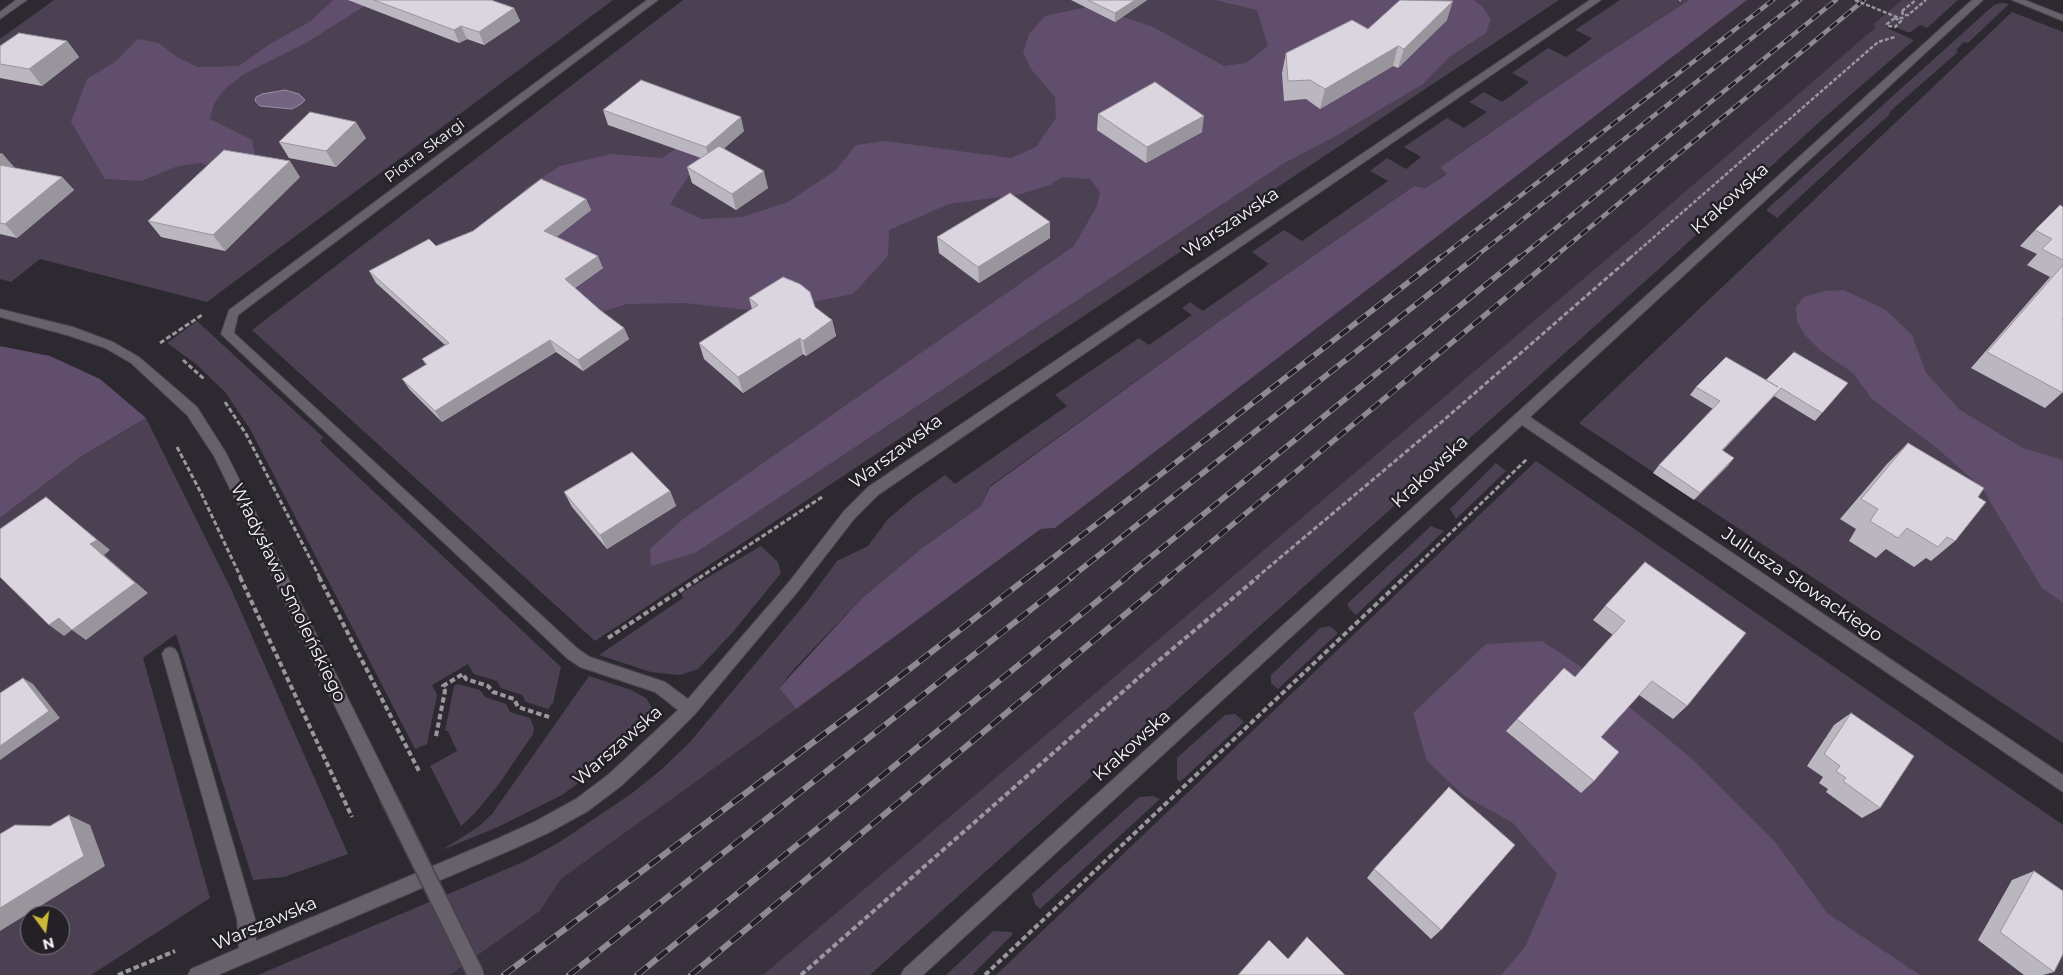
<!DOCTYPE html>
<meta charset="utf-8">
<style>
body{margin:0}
#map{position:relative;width:2063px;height:975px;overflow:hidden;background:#2d2930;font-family:Montserrat,sans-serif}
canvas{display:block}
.north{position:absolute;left:20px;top:905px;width:50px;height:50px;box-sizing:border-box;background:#232027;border:1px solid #77757b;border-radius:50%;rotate:166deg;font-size:14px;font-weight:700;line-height:20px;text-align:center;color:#f6f4f9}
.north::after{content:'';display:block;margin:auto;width:18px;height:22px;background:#ccb938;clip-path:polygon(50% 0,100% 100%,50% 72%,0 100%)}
</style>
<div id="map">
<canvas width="2063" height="975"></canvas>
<div class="north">N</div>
</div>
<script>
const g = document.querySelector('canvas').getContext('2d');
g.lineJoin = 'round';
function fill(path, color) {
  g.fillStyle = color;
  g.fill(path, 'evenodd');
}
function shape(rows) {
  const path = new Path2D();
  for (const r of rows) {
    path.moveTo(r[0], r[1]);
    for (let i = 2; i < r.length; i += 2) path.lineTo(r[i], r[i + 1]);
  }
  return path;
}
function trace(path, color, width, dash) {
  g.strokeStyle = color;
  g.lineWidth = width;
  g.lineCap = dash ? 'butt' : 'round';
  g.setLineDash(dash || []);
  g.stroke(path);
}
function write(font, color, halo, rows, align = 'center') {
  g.font = font + ' Montserrat,sans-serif';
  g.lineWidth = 5;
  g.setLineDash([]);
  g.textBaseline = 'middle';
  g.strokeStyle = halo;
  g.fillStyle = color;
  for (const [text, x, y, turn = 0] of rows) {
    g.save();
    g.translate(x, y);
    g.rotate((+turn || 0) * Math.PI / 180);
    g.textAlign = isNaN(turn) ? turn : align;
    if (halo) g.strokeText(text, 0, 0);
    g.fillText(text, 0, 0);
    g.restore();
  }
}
fill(shape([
 [1747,0,1902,0,1873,23,1876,27,1635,235,763,975,450,975,540,911,561,879,1042,529,1055,528]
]), '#39323e');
fill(shape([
 [54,0,613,0,207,302,40,259,11,282,0,279,0,39],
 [683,0,1559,0,595,641,252,330],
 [1620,0,1689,0,1598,59,1440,167,1448,173,1425,188,1414,186,1221,320,990,486,981,506,922,548,861,599,795,668,779,688,796,709,561,879,540,911,450,975,258,975,523,862,558,843,631,794,662,769,690,742,809,599,837,561,868,546,888,519,914,497,945,475,955,484,1067,406,1055,395,1139,338,1149,345,1192,315,1182,308,1190,302,1203,311,1260,271,1269,264,1252,252,1284,230,1302,241,1371,193,1388,181,1370,171,1387,158,1406,169,1421,157,1404,147,1447,118,1464,128,1487,112,1469,102,1484,92,1502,102,1516,92,1529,82,1512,73,1548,48,1566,57,1586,43,1592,38,1575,30],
 [1902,0,1958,0,1927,28,1920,25,1911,32,1907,32,1890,25,1887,28,1914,40,1826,116,1661,267,870,975,763,975,1635,235,1876,27,1873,24],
 [2001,3,2009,4,1968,43,1964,42,1956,50,1958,52,1895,107,1889,113,1890,114,1777,218,1766,210,1994,5],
 [2012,12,2063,32,2063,743,1579,423],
 [197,321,324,438,320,440,322,443,561,667,553,703,548,709,526,702,522,695,501,688,497,681,474,674,468,664,432,685,437,695,427,744,415,749,250,429,225,392,196,364,167,343],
 [146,418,231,589,348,854,284,877,253,880,176,634,143,658,210,898,91,975,0,975,0,518,82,456],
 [30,915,60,915,60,945,30,945],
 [1536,461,2063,825,2063,975,996,975],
 [1496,463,1506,471,1456,519,1450,509],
 [1431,526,1444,531,1356,615,1350,609,1347,604],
 [761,546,778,562,781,573,733,632,698,669,680,675,668,674,651,672,599,655,683,598,681,593],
 [1330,626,1338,633,1278,689,1271,683,1271,675,1320,628],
 [589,676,631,690,646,698,652,708,647,722,605,764,562,795,498,827,442,850,478,827,492,814],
 [458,684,480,690,485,697,506,704,510,712,530,718,534,728,533,734,499,784,475,813,461,826,430,766,457,751,448,731,445,731,454,686],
 [1235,714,1244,722,1180,782,1177,779,1177,758,1225,715],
 [1152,796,1160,799,1040,909,1035,904,1032,894,1139,797],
 [993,931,1011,932,1013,934,972,975,946,975]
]), '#4b4153');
fill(shape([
 [333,0,374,0,306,43,244,74,225,89,214,104,210,119,252,140,255,154,239,166,217,170,201,163,178,166,141,181,105,179,71,122,87,79,115,62,138,39,159,43,177,57,198,67,239,66,270,44,311,21],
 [1215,0,1473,0,1482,6,1491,19,1486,33,1449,57,1423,84,1336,136,1286,162,695,553,651,566,650,549,683,519,1074,246,1097,206,1100,192,1090,179,1062,177,1050,185,1021,194,949,204,889,230,888,256,853,294,813,302,748,310,685,303,627,304,599,313,460,258,505,214,526,188,560,166,611,154,662,158,683,144,712,141,670,204,702,219,742,217,788,202,836,170,856,145,885,141,1011,158,1036,147,1056,118,1055,97,1031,69,1023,52,1029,34,1045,16,1091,6,1153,27,1224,66,1246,63,1268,46,1257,10],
 [1689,0,1747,0,1055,528,1041,529,796,709,779,688,861,599,922,548,981,506,990,487,1221,320,1414,186,1425,188,1447,174,1440,167,1598,59],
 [1844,290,1886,310,1912,335,1926,373,1960,410,2023,448,2063,460,2063,603,2042,588,1982,488,1938,449,1872,399,1853,373,1821,351,1805,335,1797,321,1796,307,1804,297,1825,291],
 [0,346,50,356,100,379,146,418,82,456,0,518],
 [1542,641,1580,666,1691,758,1776,843,1827,913,1920,975,1501,975,1525,947,1557,874,1513,823,1463,795,1427,761,1413,713,1486,644]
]), '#604e6c');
const water = shape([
 [285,90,299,94,305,100,301,104,292,109,260,106,255,101,256,97,262,94,285,90]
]);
fill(water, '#756382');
trace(water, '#9c8ea6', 1);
const minor = shape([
 [647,0,658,0,238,315,234,333,578,649,590,657,665,682,688,699,789,582,844,511,868,487,1590,0,1601,0,878,495,854,519,799,590,695,714,649,760,621,786,588,811,548,833,511,850,218,975,188,975,191,969,239,948,237,919,162,654,165,649,170,647,175,649,178,654,255,919,256,941,499,838,536,821,576,799,609,774,678,710,655,692,580,667,568,659,221,334,229,310,647,0],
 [1972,0,1983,0,1530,417,2063,775,2063,792,1522,425,923,975,901,975,904,969,1972,0],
 [2012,0,2025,0,2063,15,2063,21,2012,0]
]);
const tertiary = shape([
 [16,0,27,0,0,19,0,12,16,0],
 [0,309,73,327,113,342,139,357,197,407,226,453,393,789,395,795,393,801,387,803,381,801,214,456,187,415,131,363,105,348,70,336,0,317,0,309]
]);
trace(minor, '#47444a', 2);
trace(tertiary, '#47444a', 2);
trace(shape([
 [1679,0,1681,0],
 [1902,11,1903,15,1908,15,1926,0],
 [1902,11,1916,0],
 [1895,18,1901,21,1895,27,1888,26,1887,24,1895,18],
 [1630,258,1878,42,1895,37]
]), '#9a979d', 2.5, [4, 2]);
trace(shape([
 [160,343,202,315],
 [183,360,204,379],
 [225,402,246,434,320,578],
 [177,447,202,495,241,578],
 [699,578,822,497],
 [1256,578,1445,419,1631,257],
 [1404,578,1528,458]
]), '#9a979d', 3, [5, 2.5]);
trace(shape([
 [240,577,352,817],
 [319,577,420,773],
 [608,638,701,577],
 [436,736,445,691,443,686,463,674,466,679,488,686,493,692,514,699,518,707,549,717],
 [118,975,175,951],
 [801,975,1151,667,1258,577],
 [985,975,1405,577]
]), '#9a979d', 4, [5.5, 3]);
fill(minor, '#66616a');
fill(tertiary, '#66616a');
const railFar2 = shape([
 [1440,258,1773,0],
 [1474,258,1800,0],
 [1519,258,1836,0],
 [1553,258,1864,0]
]);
const railFar1 = shape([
 [1027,578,1441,257],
 [1070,578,1476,257],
 [1125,578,1520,257],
 [1168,578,1555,257]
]);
const rail = shape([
 [504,975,876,695,1028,577],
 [569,975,1072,577],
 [637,975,1127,577],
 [691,975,1170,577]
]);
trace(railFar2, '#8e8a91', 4.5);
trace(railFar1, '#8e8a91', 5.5);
trace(rail, '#8e8a91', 6);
trace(railFar2, '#232027', 3, [9]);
trace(railFar1, '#232027', 4, [11]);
trace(rail, '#232027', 4.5, [13]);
const tertiaryBridge = shape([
 [387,795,476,975]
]);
trace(tertiaryBridge, '#47444a', 19, []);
trace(shape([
 [1855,0,1899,18,1905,18]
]), '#9a979d', 2.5, [4, 2]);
trace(tertiaryBridge, '#66616a', 16);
fill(shape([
 [348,0,491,0,514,8,520,21,484,45,467,39,459,43],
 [1071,0,1147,0,1115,22],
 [1447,20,1398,68,1393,66,1320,109,1306,99,1284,101,1282,73,1286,53,1368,29],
 [67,41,79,57,42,86,0,78,0,46],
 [603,110,744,131,724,148,768,188,736,210,692,183,687,167,701,158,608,125],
 [1098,114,1202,132,1146,163,1097,130],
 [366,138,336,167,289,158,279,142],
 [0,153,14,167,13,168,62,177,74,190,17,238,0,234],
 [300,177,225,251,161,237,148,221],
 [586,199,591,210,556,237,603,268,575,288,600,310,624,328,629,339,583,371,556,352,442,422,410,390,402,379,426,365,422,359,445,345,376,283,369,271],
 [2063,207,2063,319,2062,320,2063,392,2045,408,1971,368,2050,277,2027,265,2037,254,2020,246,2035,230],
 [937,237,1050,238,979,283,939,253],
 [749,298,832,320,836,336,806,356,803,354,743,393,704,359,699,343,752,309],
 [1766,380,1848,383,1815,421,1774,396,1722,451,1734,458,1694,500,1653,473,1659,465,1713,409,1690,395,1696,387],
 [1908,443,1978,497,1955,541,1931,561,1926,558,1914,567,1886,549,1876,558,1849,541,1856,529,1840,519,1887,464],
 [670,491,676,506,607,549,572,507,564,492],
 [1645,562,1687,706,1673,719,1639,695,1601,737,1594,781,1581,793,1506,731,1517,719,1575,677,1613,635,1593,620,1605,606],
 [1851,713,1880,808,1862,818,1826,792,1828,789,1819,783,1823,777,1807,766,1834,725],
 [1374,869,1441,930,1431,939,1367,878],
 [2034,871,2054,972,2043,975,2024,975,1978,940,2012,880]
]), '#bbb7c0');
fill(shape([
 [1135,0,1147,0,1115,22,1115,13],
 [1453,1,1447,20,1398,68,1404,49],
 [514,8,520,21,484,45,479,32],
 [461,26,467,39,459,43,454,30],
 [67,41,79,57,42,86,29,69],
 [1398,46,1393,66,1320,109,1325,89],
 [1204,116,1202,132,1146,163,1147,147],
 [741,117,744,131,710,161,706,147],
 [356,122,366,138,336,167,326,151],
 [2,153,14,167,2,177,0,175,0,155],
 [290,161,300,177,225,251,213,235],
 [764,171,768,188,736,210,732,194],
 [62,177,74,190,17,238,5,224],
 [586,199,591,210,549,243,544,231],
 [1050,222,1050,238,979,283,978,267],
 [598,256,603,268,570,291,565,279],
 [832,320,836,336,806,356,803,341],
 [624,328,629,339,583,371,578,360],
 [800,338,803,354,743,393,738,377],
 [550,340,556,352,442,422,435,411],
 [1781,388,1774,396,1716,458,1722,450],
 [1734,458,1728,466,1694,500,1700,493],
 [670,491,676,506,607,549,600,535],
 [46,497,110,550,104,555,148,593,86,640,72,630,90,544],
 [59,618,73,629,64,636,49,625],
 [23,678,33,684,60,718,0,760,0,746],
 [69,815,90,825,105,866,0,931,0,908]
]), '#99959c');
const building = shape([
 [374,0,491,0,514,8,479,32,461,26,454,30,374,0],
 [1088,0,1135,0,1115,13,1088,0],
 [1400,0,1453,1,1404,49,1398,46,1325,89,1310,80,1288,81,1286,53,1352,20,1368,29,1400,0],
 [19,33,67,41,29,69,0,64,0,46,19,33],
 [641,80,741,117,706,147,603,110,641,80],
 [1155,82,1204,116,1147,147,1098,114,1155,82],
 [310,112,356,122,326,151,279,142,310,112],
 [719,146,764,171,732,194,687,167,719,146],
 [224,150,290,161,213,235,148,221,224,150],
 [0,165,62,177,5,224,0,223,0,165],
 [541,179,586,199,544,231,598,256,565,279,600,310,624,328,578,360,550,340,435,411,402,379,427,364,422,359,449,343,369,271,429,239,436,246,473,231,541,179],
 [1010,193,1050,222,978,267,937,237,1010,193],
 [2060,205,2063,207,2063,260,2042,249,2052,239,2035,230,2060,205],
 [2063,265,2063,319,2062,320,2063,320,2063,393,1987,352,2063,265],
 [783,277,800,284,810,292,815,307,832,320,803,341,800,338,738,377,699,343,758,305,749,298,783,277],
 [1794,352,1848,383,1822,413,1781,388,1722,450,1734,458,1700,493,1659,465,1720,401,1696,387,1726,357,1778,387,1766,380,1794,352],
 [1908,443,1984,488,1978,497,1986,502,1955,541,1947,537,1938,547,1907,528,1898,538,1870,521,1878,509,1861,499,1908,443],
 [632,452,670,491,600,535,564,492,632,452],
 [46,497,97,540,90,544,135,583,72,630,59,618,49,625,0,577,0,529,46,497],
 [1645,562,1746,633,1687,706,1652,681,1601,737,1619,752,1594,781,1517,719,1564,668,1575,677,1625,621,1605,606,1645,562],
 [23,678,49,711,0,746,0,693,23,678],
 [1851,713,1914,756,1880,808,1843,781,1846,778,1836,771,1840,766,1824,754,1851,713],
 [1449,787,1515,845,1441,930,1374,869,1449,787],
 [69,815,84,856,0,908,0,834,15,825,50,826,69,815],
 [2034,871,2063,891,2063,954,2054,972,2000,932,2034,871],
 [1307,937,1345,975,1238,975,1269,940,1288,959,1307,937]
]);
fill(building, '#dad5df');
trace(building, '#99959c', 1);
write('15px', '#f6f4f9', '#232027', [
 ["Piotra Skargi",425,151,-37]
]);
write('18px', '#f6f4f9', '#232027', [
 ["Krakowska",1730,199,-42],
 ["Warszawska",1231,223,-34],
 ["Warszawska",896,452,-37],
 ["Krakowska",1430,472,-43],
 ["Juliusza Słowackiego",1802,585,34],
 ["Władysława Smoleńskiego",288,593,64],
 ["Warszawska",618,746,-41],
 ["Krakowska",1132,746,-42],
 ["Warszawska",265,924,-23]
]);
</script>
